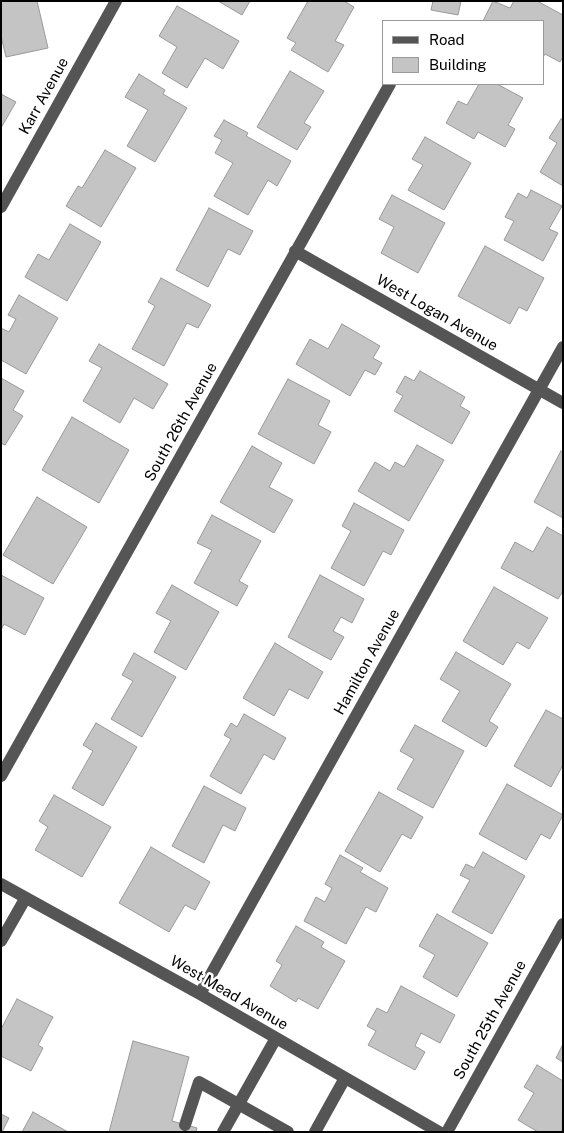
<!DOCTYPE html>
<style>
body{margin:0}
#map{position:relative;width:564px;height:1133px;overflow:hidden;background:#fff;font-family:"Public Sans",sans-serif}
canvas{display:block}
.frame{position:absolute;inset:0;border:2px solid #000;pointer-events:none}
.legend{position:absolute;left:382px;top:20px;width:162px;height:65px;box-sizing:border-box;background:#fff;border:1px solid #999;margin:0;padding:6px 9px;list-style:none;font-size:15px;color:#000}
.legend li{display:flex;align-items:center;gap:10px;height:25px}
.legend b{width:25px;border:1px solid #999}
</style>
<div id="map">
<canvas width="564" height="1133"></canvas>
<div class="frame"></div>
<ul class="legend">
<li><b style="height:6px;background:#555"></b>Road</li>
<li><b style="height:14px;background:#c4c4c4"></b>Building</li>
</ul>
</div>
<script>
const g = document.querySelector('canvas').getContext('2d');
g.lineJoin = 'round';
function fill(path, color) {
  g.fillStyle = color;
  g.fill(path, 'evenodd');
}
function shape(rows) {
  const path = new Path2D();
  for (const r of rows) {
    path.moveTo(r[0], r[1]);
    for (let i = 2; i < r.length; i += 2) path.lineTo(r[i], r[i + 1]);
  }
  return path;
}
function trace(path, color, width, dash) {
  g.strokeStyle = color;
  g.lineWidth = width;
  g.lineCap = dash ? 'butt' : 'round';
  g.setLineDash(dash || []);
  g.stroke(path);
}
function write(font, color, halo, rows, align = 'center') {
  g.font = font + ' "Public Sans",sans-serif';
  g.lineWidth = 5;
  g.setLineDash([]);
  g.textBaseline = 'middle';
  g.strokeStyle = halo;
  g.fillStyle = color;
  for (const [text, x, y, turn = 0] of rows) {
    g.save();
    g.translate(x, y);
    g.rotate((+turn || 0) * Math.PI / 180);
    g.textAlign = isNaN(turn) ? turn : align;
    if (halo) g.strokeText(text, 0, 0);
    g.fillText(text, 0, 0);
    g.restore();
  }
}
const building = shape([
 [1,1,37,1,48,48,6,57,1,36,1,1],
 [218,1,250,1,242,15,218,1],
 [308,1,344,1,354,7,335,41,344,45,328,72,291,50,296,43,287,38,308,1],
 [433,1,461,1,458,15,431,10,433,1],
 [493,1,510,8,514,1,537,1,563,15,563,57,560,62,545,54,543,57,543,21,483,21,493,1],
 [177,6,239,41,223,69,205,58,187,88,162,73,177,47,159,36,177,6],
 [290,71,324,91,304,123,311,127,297,150,257,127,290,71],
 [139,74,165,90,163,94,187,108,155,162,127,146,148,110,125,97,139,74],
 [479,84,497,84,523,98,508,125,515,129,505,147,478,132,474,139,446,123,458,101,467,105,479,84],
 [1,94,16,102,1,128,1,94],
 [561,119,563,120,563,186,540,172,557,143,549,138,561,119],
 [224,120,248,133,246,136,291,161,277,186,268,180,248,215,214,196,233,163,215,153,222,140,214,136,224,120],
 [425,137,471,163,444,210,408,190,423,165,412,159,425,137],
 [105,150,136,168,101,227,66,206,78,186,82,188,105,150],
 [531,190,562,206,549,229,558,233,543,261,504,240,514,221,505,217,518,193,527,198,531,190],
 [392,195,445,223,418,273,381,253,394,227,379,219,392,195],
 [209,208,253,231,240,255,228,249,208,287,176,270,209,208],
 [70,224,101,242,67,301,25,277,38,254,49,260,70,224],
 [485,246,544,278,527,311,519,307,510,324,458,296,485,246],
 [161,278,211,305,198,328,187,323,164,366,132,349,155,306,148,302,161,278],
 [19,295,58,318,26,374,1,360,1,328,9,332,16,319,8,315,19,295],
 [342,324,380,346,373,358,382,363,375,375,365,370,350,396,296,364,310,339,328,349,342,324],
 [99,344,168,384,153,409,134,398,120,423,83,401,102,368,89,361,99,344],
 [420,371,465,397,460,406,470,412,452,444,394,411,403,396,396,392,405,376,414,381,420,371],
 [1,378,24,391,13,410,23,416,5,445,1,443,1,378],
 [288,379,330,401,318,425,331,432,314,464,258,434,288,379],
 [72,417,129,450,99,503,42,470,72,417],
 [417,445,444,460,409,521,358,491,375,462,390,471,395,462,404,467,417,445],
 [252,446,282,463,269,487,293,500,274,533,220,502,252,446],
 [561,451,563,452,563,518,534,502,561,451],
 [37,497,87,527,53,584,3,555,37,497],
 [354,503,404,530,391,555,383,551,364,586,331,568,351,531,342,526,354,503],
 [212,515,261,541,239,581,248,586,237,606,194,583,212,550,197,543,212,515],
 [547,527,563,536,563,591,558,599,501,568,515,542,533,552,547,527],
 [1,575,44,598,25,635,4,624,1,630,1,575],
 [320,575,364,599,352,623,341,617,333,631,344,637,331,660,288,637,320,575],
 [172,585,219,612,186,670,154,652,171,621,156,613,172,585],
 [494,587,548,618,529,649,517,642,503,665,463,641,494,587],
 [275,643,323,672,308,699,289,689,274,716,243,698,275,643],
 [456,652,511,684,489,721,498,727,486,747,442,721,460,691,440,679,456,652],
 [134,653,176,677,142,737,111,719,133,681,122,675,134,653],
 [546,710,563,719,563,765,551,787,514,766,546,710],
 [244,714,286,738,274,760,264,754,241,794,210,776,231,739,224,735,231,723,237,727,244,714],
 [96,723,137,747,103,806,72,788,93,751,83,745,96,723],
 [415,725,464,751,433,808,397,789,414,759,400,751,415,725],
 [507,784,563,815,550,839,541,834,526,860,479,834,507,784],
 [204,786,246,808,235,831,223,825,204,863,172,846,204,786],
 [379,792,423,817,411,839,402,834,380,872,345,851,379,792],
 [54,795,111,827,82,877,35,850,48,827,39,821,54,795],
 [151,847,210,882,195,910,185,905,169,932,119,903,151,847],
 [483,852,525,876,492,934,452,912,470,880,460,875,466,864,474,868,483,852],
 [340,855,363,868,360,872,388,888,376,912,366,907,346,944,304,921,316,897,325,902,332,888,325,884,340,855],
 [437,914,488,943,457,997,423,977,435,955,419,946,437,914],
 [296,926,324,942,321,947,345,961,318,1009,298,998,296,1002,270,986,282,965,276,961,296,926],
 [401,986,455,1015,440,1043,421,1033,415,1046,425,1052,415,1070,368,1045,376,1031,367,1026,377,1008,387,1013,401,986],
 [17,999,53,1017,38,1045,43,1048,31,1071,1,1056,1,1029,17,999],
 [133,1041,189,1057,172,1121,197,1128,196,1132,109,1132,133,1041],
 [563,1044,563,1062,556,1058,563,1044],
 [537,1065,563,1081,562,1132,538,1132,518,1120,534,1093,524,1087,537,1065],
 [33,1112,68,1132,22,1132,33,1112],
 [1,1114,9,1118,2,1132,1,1132,1,1114]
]);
fill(building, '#c4c4c4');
trace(building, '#999', 1);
trace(shape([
 [1,207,116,1],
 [295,251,563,403],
 [1,776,390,84],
 [1,884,200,994,439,1132],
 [1,941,25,899],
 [200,994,563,347],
 [185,1125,199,1082,288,1132],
 [223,1132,276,1038],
 [315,1132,345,1078],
 [447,1132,563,924]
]), '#555', 12);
write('15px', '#000', '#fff', [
 ["Karr Avenue",44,96,-61],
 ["West Logan Avenue",437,313,30],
 ["South 26th Avenue",181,422,-61],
 ["Hamilton Avenue",367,662,-61],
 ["West Mead Avenue",229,993,30],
 ["South 25th Avenue",490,1020,-61]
]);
</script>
